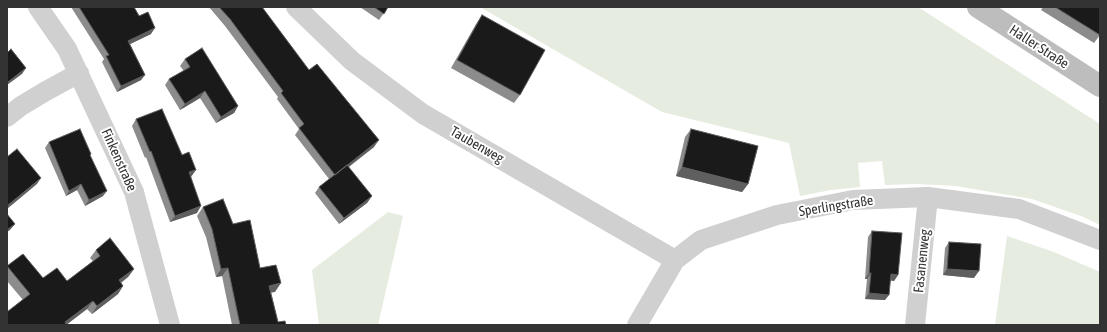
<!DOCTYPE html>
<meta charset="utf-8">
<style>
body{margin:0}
#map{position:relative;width:1107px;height:332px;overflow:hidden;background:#fff;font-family:"Asap Condensed",sans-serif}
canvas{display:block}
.frame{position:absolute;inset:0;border:8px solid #333;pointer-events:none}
</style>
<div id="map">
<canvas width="1107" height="332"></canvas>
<div class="frame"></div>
</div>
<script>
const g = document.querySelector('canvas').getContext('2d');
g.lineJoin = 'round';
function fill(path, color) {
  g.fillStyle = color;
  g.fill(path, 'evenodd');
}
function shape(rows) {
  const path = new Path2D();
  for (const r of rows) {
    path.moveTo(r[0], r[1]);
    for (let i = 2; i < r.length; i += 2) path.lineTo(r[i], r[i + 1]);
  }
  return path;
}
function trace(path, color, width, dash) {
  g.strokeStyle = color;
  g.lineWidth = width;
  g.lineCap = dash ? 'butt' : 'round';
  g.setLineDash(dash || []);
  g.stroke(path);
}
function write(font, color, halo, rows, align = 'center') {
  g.font = font + ' "Asap Condensed",sans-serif';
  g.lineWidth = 4;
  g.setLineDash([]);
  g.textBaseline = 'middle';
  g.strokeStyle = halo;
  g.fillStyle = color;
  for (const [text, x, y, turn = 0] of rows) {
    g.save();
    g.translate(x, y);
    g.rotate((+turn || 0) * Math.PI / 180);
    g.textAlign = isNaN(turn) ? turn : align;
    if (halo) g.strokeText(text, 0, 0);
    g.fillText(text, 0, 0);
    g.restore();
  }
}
fill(shape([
 [480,7,918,7,1100,124,1100,225,1081,216,1032,199,956,186,916,184,885,185,882,161,858,163,860,187,831,190,800,196,789,143,662,112],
 [388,212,403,216,378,325,319,325,312,270],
 [1007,236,1054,252,1100,272,1100,325,995,325]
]), '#e6ecdf');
trace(shape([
 [38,7,67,49,134,192,170,325],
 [296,7,352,61,423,114,675,260],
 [7,117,21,106,46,91,79,73],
 [637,325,675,260,701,240,777,215,853,200,928,197,1019,209,1100,240],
 [915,325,928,197]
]), '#d0d0d0', 20);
trace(shape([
 [978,7,1100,86]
]), '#bdbdbd', 22);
fill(shape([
 [71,7,134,7,151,34,130,44,145,75,141,80,117,92,102,62,104,59],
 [209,7,262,7,309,70,374,147,349,167,372,196,367,203,339,224,315,193,319,187,329,179,295,135,299,129,277,99,278,97,225,26],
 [360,7,388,7,379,20],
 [1043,7,1100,7,1100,35,1094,43,1041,10],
 [482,15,520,95,514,103,451,68,476,24],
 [185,59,238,106,234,113,216,123,200,98,180,110,165,85,169,79,184,71,180,66],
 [136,119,191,177,197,213,170,222,146,157,145,158,132,126],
 [691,129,748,184,742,192,676,176,685,137],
 [49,142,90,156,103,196,85,206,77,190,66,196,45,148],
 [203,207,233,224,275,292,271,292,278,322,286,325,232,325,222,276,216,277,206,237,197,216],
 [872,231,898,275,894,281,890,280,885,300,865,299,867,279,865,279,868,237],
 [949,242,974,278,943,275,945,248],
 [96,250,134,269,128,277,121,283,123,286,118,294,92,314,87,309,66,325,7,325,7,312,23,300,7,281,7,267,23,254,43,278,67,281,93,261,90,258]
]), '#8c8c8c');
fill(shape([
 [155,28,151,34,124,47,128,41],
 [26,68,22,74,7,85,7,83,8,82],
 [145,75,141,80,117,92,121,86],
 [205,91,200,98,180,110,185,104],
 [238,106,234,113,216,123,221,117],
 [379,140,374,147,330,181,335,175],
 [682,167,748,184,742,192,676,176],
 [196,170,191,177,184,179,189,172],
 [41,178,37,184,7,209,7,206],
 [81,184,77,190,66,196,69,191],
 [107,191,103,196,85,206,89,200],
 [372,196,367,203,339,224,344,218],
 [201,206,197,213,170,222,175,216],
 [15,224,10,230,7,232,7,230],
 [228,268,222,276,216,277,221,269],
 [134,269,128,277,114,288,119,280],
 [947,269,979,271,974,278,943,275],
 [869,273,871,273,867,279,865,279],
 [891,274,898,275,894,281,887,280],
 [281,283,275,292,264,294,269,286],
 [123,286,118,294,92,314,97,306],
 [869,293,889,295,885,300,865,299],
 [93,301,87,309,66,325,62,325,65,322]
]), '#5f5f5f');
const building = shape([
 [79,7,134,7,139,16,148,12,155,28,128,41,145,75,121,86,106,56,109,55,79,7],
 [219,7,262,7,309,70,317,64,379,140,335,175,299,128,304,124,281,93,283,91,230,19,219,7],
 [374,7,388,7,384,14,374,7],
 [1055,7,1100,7,1100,35,1055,7],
 [482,15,545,50,520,95,457,60,482,15],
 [202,48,238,106,221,117,205,91,185,104,169,79,190,67,185,59,202,48],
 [11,49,26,68,8,82,7,81,7,51,8,52,11,49],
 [162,109,182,155,189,152,196,170,189,172,201,206,175,216,151,151,150,152,136,119,162,109],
 [80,129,91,154,90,155,107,191,89,200,81,184,69,191,49,142,80,129],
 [691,129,758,146,748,184,682,167,691,129],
 [17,149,41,178,7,206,7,157,17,149],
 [347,165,372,196,344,218,319,187,347,165],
 [223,199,233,224,250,220,260,268,276,265,281,283,269,286,278,322,285,321,286,325,240,325,228,268,221,269,212,229,203,207,223,199],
 [7,214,15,224,7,230,7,214],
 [872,231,902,233,898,275,891,274,889,295,869,293,871,273,869,273,872,231],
 [110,238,134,269,119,280,123,286,97,306,93,301,65,322,66,324,64,325,9,325,7,323,7,312,30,294,7,266,23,254,43,278,57,268,67,281,100,256,96,250,110,238],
 [949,242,981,244,979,271,947,269,949,242]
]);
fill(building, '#1a1a1a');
trace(building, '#5f5f5f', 1);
write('14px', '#333', '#fff', [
 ["Haller Straße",1039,47,33],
 ["Taubenweg",477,145,30],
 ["Finkenstraße",119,160,66],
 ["Sperlingstraße",836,206,-9],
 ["Fasanenweg",922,261,-84]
]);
</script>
